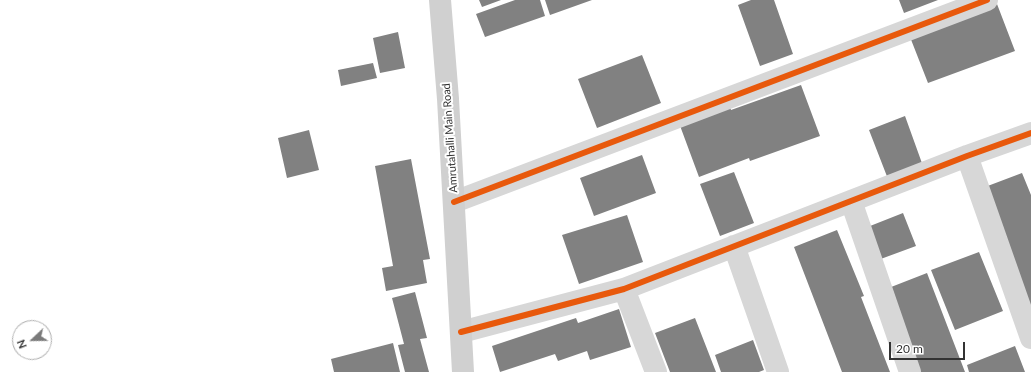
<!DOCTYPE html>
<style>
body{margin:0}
#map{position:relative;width:1031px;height:372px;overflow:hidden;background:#fff;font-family:Lato,sans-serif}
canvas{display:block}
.north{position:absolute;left:12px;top:320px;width:40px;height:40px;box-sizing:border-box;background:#fff;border:1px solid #adadad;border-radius:50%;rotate:248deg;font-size:11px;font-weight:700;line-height:16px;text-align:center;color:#333}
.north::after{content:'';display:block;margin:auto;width:14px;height:18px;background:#7a7a7a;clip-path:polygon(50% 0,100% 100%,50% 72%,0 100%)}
.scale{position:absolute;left:889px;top:342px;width:76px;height:18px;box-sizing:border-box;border:2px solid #333;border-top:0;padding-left:5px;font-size:12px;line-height:14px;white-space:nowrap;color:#333;-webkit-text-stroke:3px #fff;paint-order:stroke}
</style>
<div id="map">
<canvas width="1031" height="372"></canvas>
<div class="north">N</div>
<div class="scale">20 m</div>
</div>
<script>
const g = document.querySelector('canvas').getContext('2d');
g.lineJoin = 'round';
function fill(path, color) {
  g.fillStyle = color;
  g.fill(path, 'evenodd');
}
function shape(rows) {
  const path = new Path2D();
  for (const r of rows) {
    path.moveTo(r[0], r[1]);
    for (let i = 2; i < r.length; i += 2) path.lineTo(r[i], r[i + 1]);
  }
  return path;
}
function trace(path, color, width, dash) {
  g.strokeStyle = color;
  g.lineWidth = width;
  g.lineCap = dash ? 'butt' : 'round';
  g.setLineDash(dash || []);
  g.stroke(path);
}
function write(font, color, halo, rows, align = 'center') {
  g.font = font + ' Lato,sans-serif';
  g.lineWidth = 4;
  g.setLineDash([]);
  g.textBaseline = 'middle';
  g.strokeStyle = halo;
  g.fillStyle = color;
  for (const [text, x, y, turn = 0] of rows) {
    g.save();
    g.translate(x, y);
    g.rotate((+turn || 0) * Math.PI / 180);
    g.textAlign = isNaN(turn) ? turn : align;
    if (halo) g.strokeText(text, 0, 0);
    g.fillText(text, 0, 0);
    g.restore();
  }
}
fill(shape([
 [479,0,501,0,482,7],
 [515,0,540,0,545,16,485,37,476,14],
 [545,0,592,0,550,15],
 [751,0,774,0,793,54,760,66,738,5],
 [899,0,938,0,904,13],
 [997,4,1015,51,928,83,910,37],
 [398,32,405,68,380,73,373,38],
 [642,55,661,103,597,128,578,79],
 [373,63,377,78,341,86,338,70],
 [801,85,820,136,750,161,749,158,699,177,679,123,729,104,731,110],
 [905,116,923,166,888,179,869,130],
 [309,130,319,170,287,178,278,138],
 [642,155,656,193,594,216,580,178],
 [411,159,430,259,423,260,427,283,386,291,382,268,393,266,375,166],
 [734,172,754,223,720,236,700,184],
 [1022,173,1031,195,1031,308,985,187],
 [903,213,916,246,878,260,865,228],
 [627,215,643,262,579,284,562,235],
 [837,230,864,296,861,297,890,372,842,372,794,247],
 [979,252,1003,311,955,330,931,270],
 [927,273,965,372,917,372,886,289],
 [415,292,427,338,420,339,429,372,405,372,398,345,404,344,392,298],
 [619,309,631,347,590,360,587,351,558,361,555,354,500,372,492,346,576,318,578,323],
 [695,318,716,372,670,372,655,333],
 [753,340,764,370,759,372,721,372,715,355],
 [393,343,400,372,334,372,331,359],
 [1015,346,1025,372,969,372,967,365]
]), '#818181');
trace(shape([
 [967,156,1031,338],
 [851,201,910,372],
 [454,202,987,0],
 [734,246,778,372],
 [624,289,656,372],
 [461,332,624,289,967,156,1031,133]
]), '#d7d7d7', 22);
trace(shape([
 [440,0,448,99,463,372]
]), '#d0d0d0', 22);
trace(shape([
 [454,202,987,0],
 [461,332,624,289,967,156,1031,133]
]), '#e8590c', 6);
write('11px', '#333', '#fff', [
 ["Amrutahalli Main Road",450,138,-94]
]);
</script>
